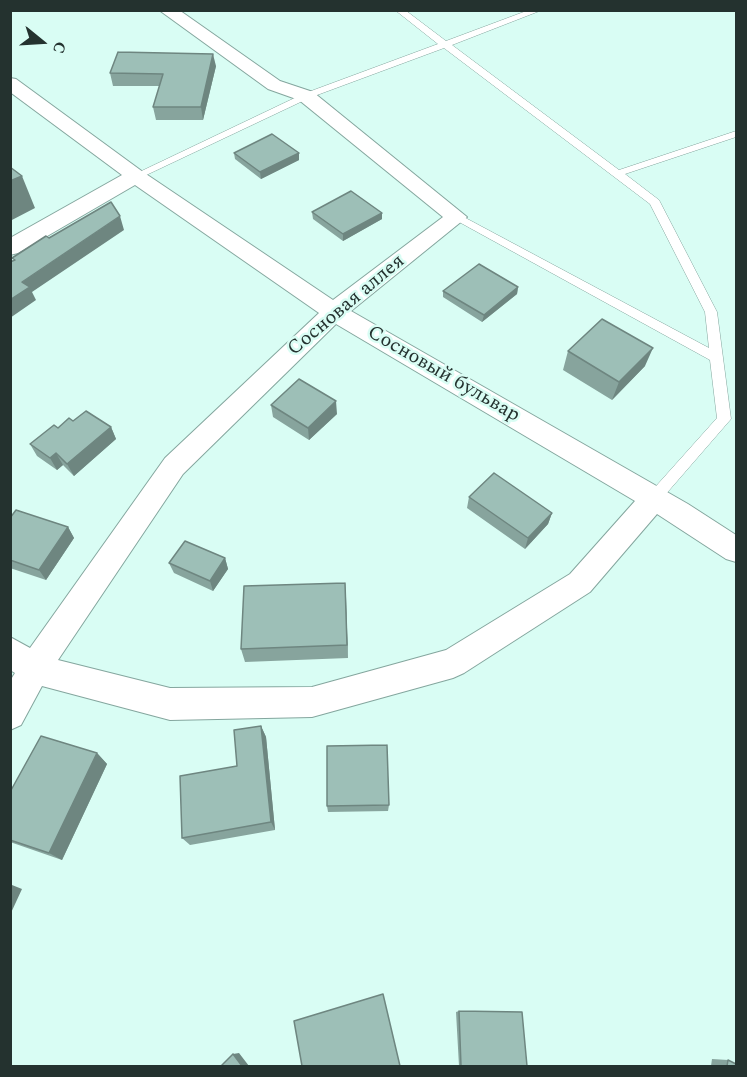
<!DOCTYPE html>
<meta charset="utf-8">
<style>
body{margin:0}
#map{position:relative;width:747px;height:1077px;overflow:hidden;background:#d9fdf4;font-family:Spectral,serif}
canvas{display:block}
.frame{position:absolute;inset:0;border:12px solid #24322f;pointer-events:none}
.north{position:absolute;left:12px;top:12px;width:60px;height:60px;-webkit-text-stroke:4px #d9fdf4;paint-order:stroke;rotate:108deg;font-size:16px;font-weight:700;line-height:24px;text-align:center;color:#24322f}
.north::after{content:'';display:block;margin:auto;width:21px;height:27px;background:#24322f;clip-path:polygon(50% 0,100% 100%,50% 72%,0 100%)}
</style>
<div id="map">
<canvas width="747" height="1077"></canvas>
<div class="frame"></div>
<div class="north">С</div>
</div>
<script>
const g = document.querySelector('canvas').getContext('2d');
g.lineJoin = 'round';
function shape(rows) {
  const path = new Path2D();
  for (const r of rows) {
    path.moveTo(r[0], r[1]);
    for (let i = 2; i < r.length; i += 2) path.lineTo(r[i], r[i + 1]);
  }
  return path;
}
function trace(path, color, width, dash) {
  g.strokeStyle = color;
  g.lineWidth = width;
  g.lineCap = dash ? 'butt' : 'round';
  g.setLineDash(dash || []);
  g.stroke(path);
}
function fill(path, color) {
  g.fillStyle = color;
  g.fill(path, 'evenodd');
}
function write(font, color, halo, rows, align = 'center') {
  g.font = font + ' Spectral,serif';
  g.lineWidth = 5;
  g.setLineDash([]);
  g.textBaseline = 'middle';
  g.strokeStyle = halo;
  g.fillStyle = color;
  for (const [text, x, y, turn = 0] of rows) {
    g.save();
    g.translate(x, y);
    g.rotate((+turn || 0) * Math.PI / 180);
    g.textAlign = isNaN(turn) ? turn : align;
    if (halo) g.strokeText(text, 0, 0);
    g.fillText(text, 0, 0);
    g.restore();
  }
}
const lane = shape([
 [395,10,405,10,446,41,529,10,542,10,452,45,619,170,736,131,736,137,625,174,659,200,717,312,731,419,659,502,649,502,647,498,649,494,717,418,710,360,450,217,456,213,460,215,709,348,705,312,650,204,444,48,309,98,140,178,132,178,131,176,303,94,438,44,395,10]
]);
const street = shape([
 [159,10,179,10,280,81,313,92,467,217,351,311,688,504,736,535,736,562,726,559,657,514,590,592,464,673,453,678,312,717,170,720,42,686,21,725,10,730,10,681,15,673,10,670,10,637,30,648,165,458,319,313,135,185,18,253,10,255,10,238,122,175,10,92,10,78,16,79,143,172,333,300,443,217,299,100,268,89,159,10],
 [336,324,635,501,570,574,446,650,312,687,170,688,58,660,183,474,336,324]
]);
trace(lane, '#84a69e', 1);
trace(street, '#84a69e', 2);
fill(lane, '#fff');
fill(street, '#fff');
fill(shape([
 [216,66,203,120,156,120,153,107,160,86,113,86,110,73],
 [234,153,299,160,261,179,235,159],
 [312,212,382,219,343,241,313,219],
 [518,287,517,294,482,322,443,297,443,291],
 [568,351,645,366,612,400,563,370],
 [271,405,337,414,309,440,273,417],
 [73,421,111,427,116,439,74,476,63,465,57,470,37,456,30,444,58,428],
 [469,497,552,513,548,524,525,549,467,508],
 [10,518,68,527,74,538,46,580,10,568],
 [225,558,228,569,213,591,174,573,169,563],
 [345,583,348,658,245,662,241,649],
 [261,726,266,737,275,830,190,845,182,838,237,766],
 [97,753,107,764,62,860,10,842,10,792],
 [389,805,388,811,328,812,327,806],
 [459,1011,527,1066,459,1066,456,1012],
 [712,1059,728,1060,736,1066,711,1066]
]), '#87a49d');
fill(shape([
 [213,54,216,66,203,120,201,107],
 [299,153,299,160,261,179,260,172],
 [22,176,35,208,10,221,10,181],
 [382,213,382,219,343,241,343,234],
 [120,216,124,230,32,292,36,300,10,318,10,300,22,282],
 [518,287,517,294,482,322,484,315],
 [653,348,645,366,612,400,619,382],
 [336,401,337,414,309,440,308,428],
 [111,427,116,439,74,476,67,464],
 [56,453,63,465,57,470,50,458],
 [552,513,548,524,525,549,528,538],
 [68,527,74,538,46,580,39,570],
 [225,558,228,569,213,591,210,581],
 [345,583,346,597,348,658,347,645],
 [261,726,266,737,275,830,271,822],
 [97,753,107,764,62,860,49,853],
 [12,885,22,889,10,915,10,888],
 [239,1053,249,1066,242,1066,233,1054]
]), '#6e8680');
const building = shape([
 [118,52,213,54,201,107,153,107,163,74,110,73,118,52],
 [272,134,299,153,260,172,234,153,272,134],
 [10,167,22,176,10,181,10,167],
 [351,191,382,213,343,234,312,212,351,191],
 [111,202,120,216,22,282,30,287,10,300,10,262,15,260,12,258,46,236,49,238,111,202],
 [479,264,518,287,484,315,443,291,479,264],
 [602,319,653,348,619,382,568,351,602,319],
 [299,379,336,401,308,428,271,405,299,379],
 [86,411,111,427,67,464,56,453,50,458,30,444,54,425,58,428,69,418,73,421,86,411],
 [494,473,552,513,528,538,469,497,494,473],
 [16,510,68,527,39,570,10,560,10,518,16,510],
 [185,541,225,558,210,581,169,563,185,541],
 [345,583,347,645,241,649,244,586,345,583],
 [261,726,271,822,182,838,180,776,237,766,234,730,261,726],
 [41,736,97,753,49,853,10,840,10,792,41,736],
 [387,745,389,805,327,806,327,746,387,745],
 [383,994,400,1066,302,1066,294,1021,383,994],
 [459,1011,522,1012,527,1066,461,1066,459,1011],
 [233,1054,242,1066,221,1066,233,1054],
 [728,1060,736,1064,736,1066,727,1066,728,1060]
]);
fill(building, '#9dbfb7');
trace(building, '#6e8680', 1.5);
write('20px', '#24322f', '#d9fdf4', [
 ["Сосновая аллея",347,306,-40],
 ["Сосновый бульвар",443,375,30]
]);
</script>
